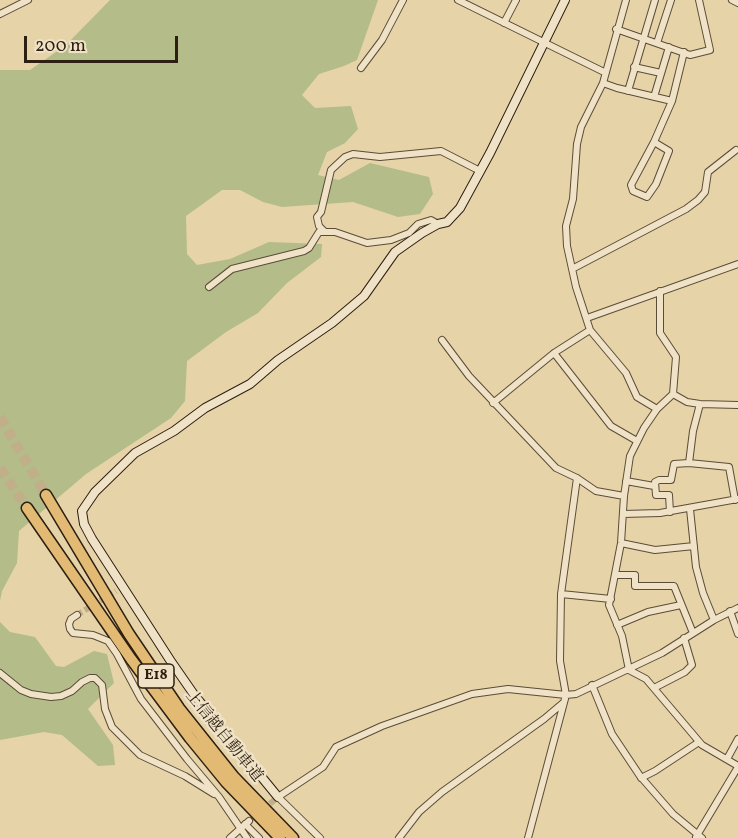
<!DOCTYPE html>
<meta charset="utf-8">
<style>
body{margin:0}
#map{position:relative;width:738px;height:838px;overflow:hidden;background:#e6d3a8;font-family:Vollkorn,serif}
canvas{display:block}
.scale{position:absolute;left:24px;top:36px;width:154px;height:27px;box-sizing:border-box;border:3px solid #2d1f12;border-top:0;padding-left:8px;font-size:18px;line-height:21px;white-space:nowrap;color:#2d1f12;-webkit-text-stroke:4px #efe2c6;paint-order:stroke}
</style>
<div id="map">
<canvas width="738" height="838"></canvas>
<div class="scale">200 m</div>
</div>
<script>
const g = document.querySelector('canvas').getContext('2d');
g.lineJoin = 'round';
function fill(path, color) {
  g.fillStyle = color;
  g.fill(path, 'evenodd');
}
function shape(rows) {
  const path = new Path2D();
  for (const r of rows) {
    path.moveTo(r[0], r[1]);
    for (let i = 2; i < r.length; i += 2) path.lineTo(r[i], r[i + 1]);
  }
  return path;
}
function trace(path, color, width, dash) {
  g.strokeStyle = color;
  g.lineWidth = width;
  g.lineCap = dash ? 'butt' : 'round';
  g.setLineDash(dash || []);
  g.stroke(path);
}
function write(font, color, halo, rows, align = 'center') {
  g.font = font + ' Vollkorn,"Noto Serif JP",serif';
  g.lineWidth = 5;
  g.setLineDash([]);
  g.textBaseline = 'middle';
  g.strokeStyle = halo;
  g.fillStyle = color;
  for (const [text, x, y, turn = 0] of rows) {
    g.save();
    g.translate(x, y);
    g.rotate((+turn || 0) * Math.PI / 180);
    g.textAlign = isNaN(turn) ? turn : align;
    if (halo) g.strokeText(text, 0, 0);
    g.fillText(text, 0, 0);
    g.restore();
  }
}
fill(shape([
 [110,0,378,0,357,60,344,66,319,74,302,95,315,108,351,106,358,129,345,143,327,152,318,175,339,180,370,163,429,177,433,194,420,214,398,217,353,202,282,207,263,202,240,190,222,190,186,216,187,254,197,265,230,259,269,242,322,244,321,257,287,283,258,313,226,332,187,361,185,401,171,418,86,474,19,531,17,563,2,591,0,601,0,70,30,70,66,45],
 [0,622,10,632,35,637,56,666,64,667,94,651,107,654,114,683,88,709,113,745,115,765,98,766,62,735,44,732,0,740]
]), '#b4bc89');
trace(shape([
 [77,615,116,591],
 [249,821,278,797]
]), '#c1af8a', 6, [6, 3]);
trace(shape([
 [0,417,46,495],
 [0,468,27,508]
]), '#c1af8a', 10, [10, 5]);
const street = shape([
 [458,0,604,72],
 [626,0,603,83,581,127,577,144,573,199,566,226,567,246,576,287,590,330,626,373,637,397,657,409],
 [732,0,738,3],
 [0,14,28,0],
 [504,23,516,0],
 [616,29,690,55,710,50,699,0],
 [657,43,671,0],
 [634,67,661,73],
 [361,68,382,40,403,0],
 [603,83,617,88,672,101,654,142,631,185,633,191,647,197,656,184,669,151,654,142],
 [628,91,655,0],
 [654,97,669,47],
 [672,101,684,52],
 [324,231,319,226,317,217,321,212,331,170,345,157,353,154,380,157,441,151,480,171],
 [572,269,686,209,698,200,705,192,708,172,736,150],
 [209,287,232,269,304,251,309,248,319,232,335,232,367,243,391,240,409,233,418,224,431,220,438,224],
 [660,291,660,333,676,357,673,394],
 [587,318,738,264],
 [442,340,469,376,556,468,577,478,596,491,624,496],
 [554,353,611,426,637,441],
 [493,403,554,353,590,330],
 [700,404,693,431,689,463,729,467,735,500],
 [738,405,700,404,687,402,673,394,657,409,644,428,630,456,624,496,621,543,609,605,622,636,629,670,646,679,702,745,738,766],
 [626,481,654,486],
 [690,509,696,567,703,593,714,620],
 [670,512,669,495,656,495,655,482,659,480,671,480,674,464,689,463],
 [623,514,660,513,738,499],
 [621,543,655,550,694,546],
 [616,575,635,575,635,586,674,586,693,633],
 [561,594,611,599],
 [730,611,738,634],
 [77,615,71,619,69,624,70,629,73,633,93,635,108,641,117,654,141,699,187,759,219,797,247,838],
 [617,625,648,612,681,605],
 [0,673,21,690,31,694,51,697,61,696,72,691,82,682,90,678,95,678,102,685,105,709,112,727,140,755,185,776,214,794],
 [592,685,612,734,640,776,673,814,702,838],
 [654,688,685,672,692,665,684,638],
 [727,759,738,739],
 [641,778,655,771,699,742],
 [245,824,259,838],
 [696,837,738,767],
 [230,838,249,821],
 [320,838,278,797,323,767,336,747,382,726,472,694,508,689,566,695,576,694,662,653,714,620,738,608],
 [399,838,419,812,442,792,544,719,563,703],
 [528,838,566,695,560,661,561,594,577,478]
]);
const secondary = shape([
 [278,797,195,696,170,660,92,539,84,524,82,511,95,492,135,453,174,431,205,408,250,384,278,360,332,323,364,296,395,252,422,233,438,224,447,222,460,208,490,153,565,0]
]);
const highway = shape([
 [46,495,129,634,179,708,234,777,293,838],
 [27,508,131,659,190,738,226,782,280,838]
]);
trace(street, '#5b4c38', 8);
trace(secondary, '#2d1f12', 10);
trace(highway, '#2d1f12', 13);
trace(street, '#efe2c6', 6);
trace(secondary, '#efe2c6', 8);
trace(highway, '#e3ba74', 10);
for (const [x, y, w] of [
 [156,676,36]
]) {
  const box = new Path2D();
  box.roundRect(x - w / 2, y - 12, w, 24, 4.5);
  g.fillStyle = '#efe2c6';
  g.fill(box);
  trace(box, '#2d1f12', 1.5);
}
write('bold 15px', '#2d1f12', null, [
 ["E18",156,676]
]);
write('16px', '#2d1f12', '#efe2c6', [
 ["上信越自動車道",223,737,51]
]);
</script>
